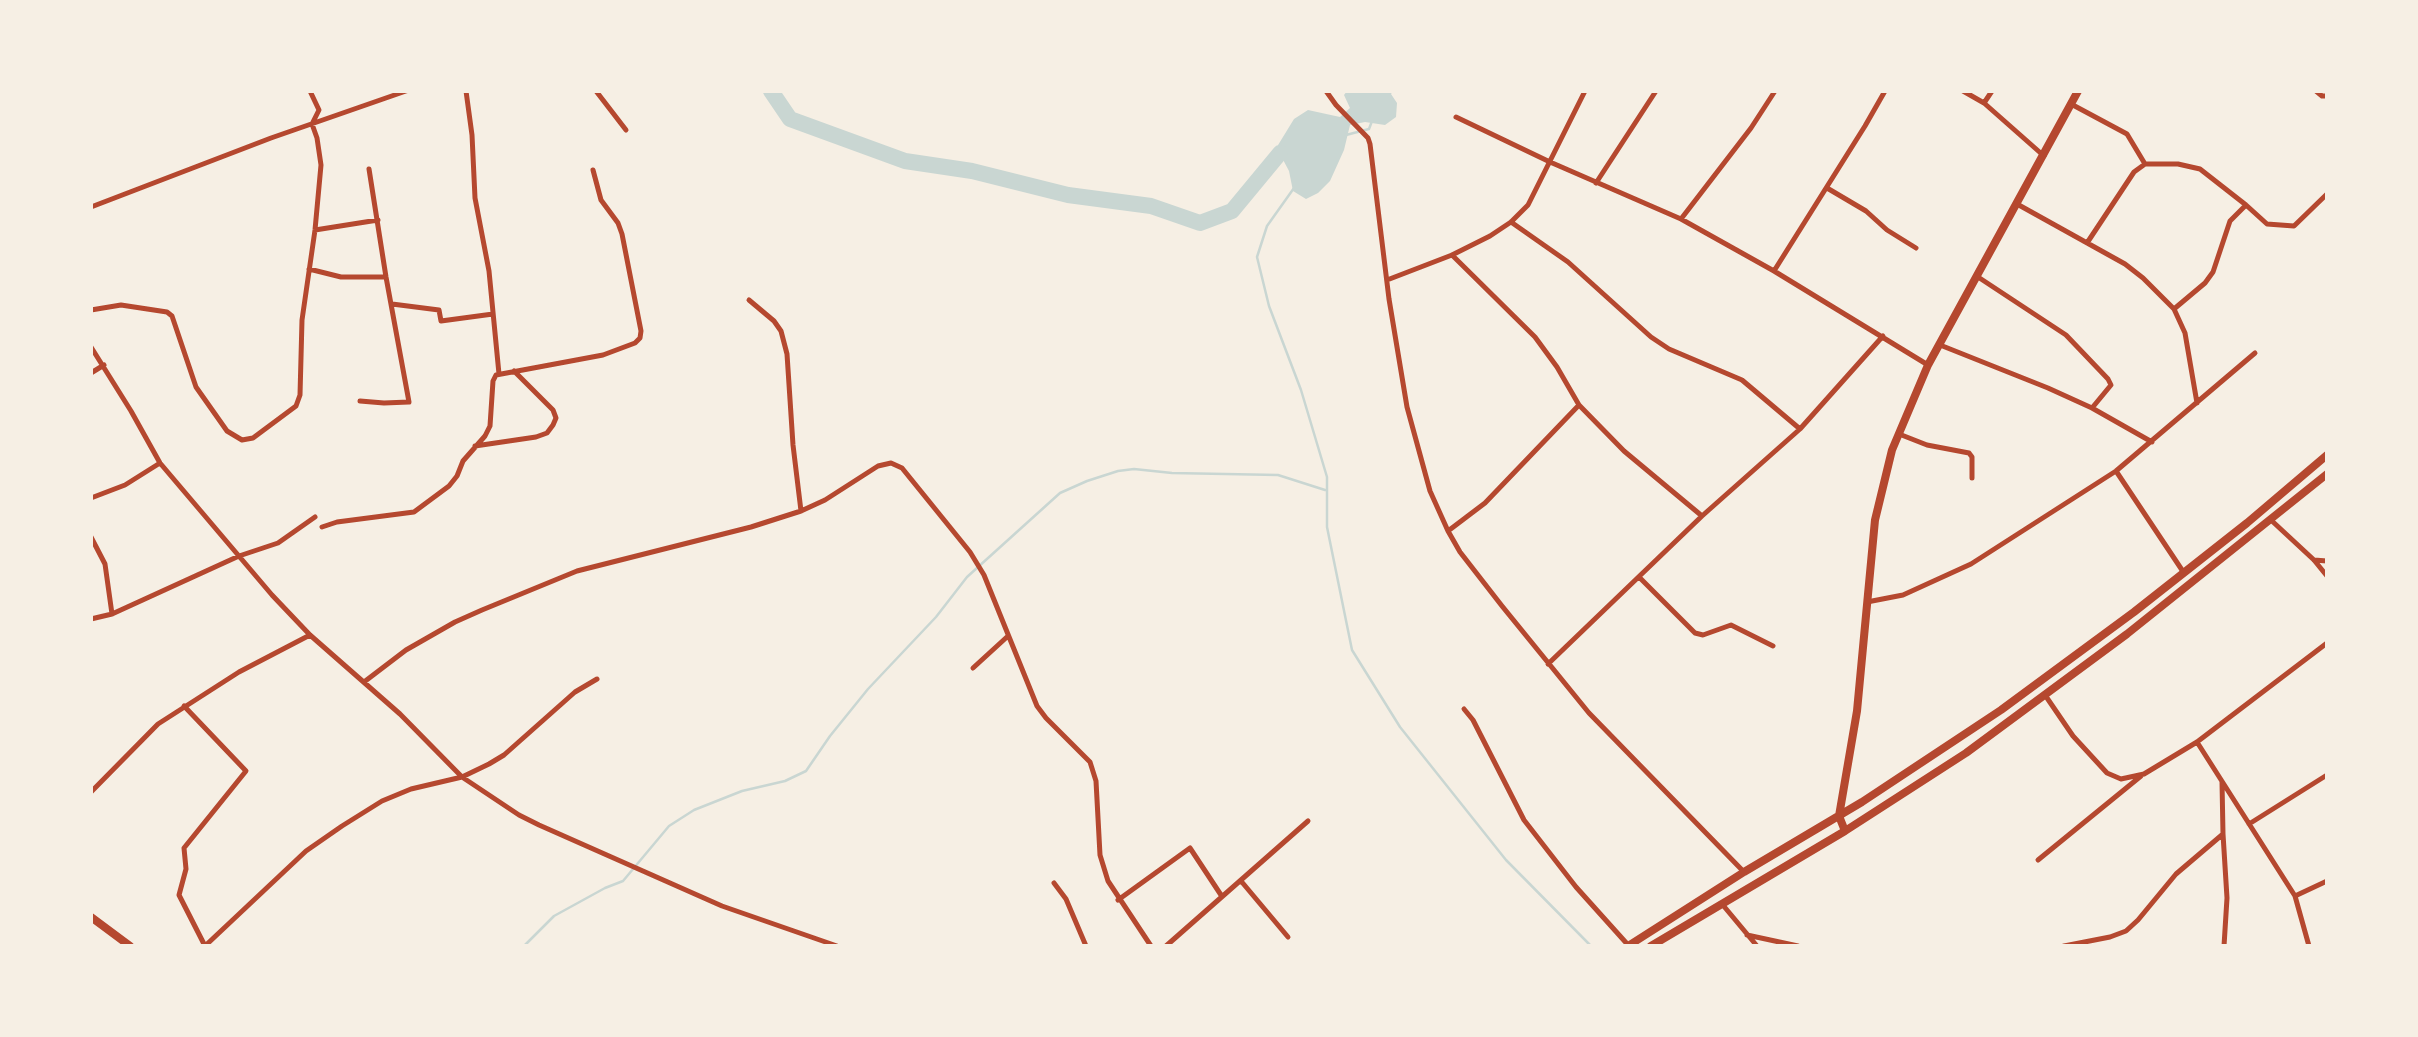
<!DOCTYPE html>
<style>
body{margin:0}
#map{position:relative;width:2418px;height:1037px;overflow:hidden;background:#f6efe4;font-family:"Public Sans",sans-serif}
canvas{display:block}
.frame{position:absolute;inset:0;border:93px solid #f6efe4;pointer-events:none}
</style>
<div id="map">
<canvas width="2418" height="1037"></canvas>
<div class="frame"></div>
</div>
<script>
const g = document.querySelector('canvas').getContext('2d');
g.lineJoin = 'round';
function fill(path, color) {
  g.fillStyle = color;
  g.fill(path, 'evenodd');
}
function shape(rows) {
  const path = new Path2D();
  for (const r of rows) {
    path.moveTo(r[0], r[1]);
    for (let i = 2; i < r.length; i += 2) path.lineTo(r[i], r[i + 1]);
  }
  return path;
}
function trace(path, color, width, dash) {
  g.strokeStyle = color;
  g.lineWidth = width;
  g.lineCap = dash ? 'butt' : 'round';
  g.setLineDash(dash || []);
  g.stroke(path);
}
fill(shape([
 [1347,91,1393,91,1391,94,1397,103,1396,117,1385,125,1365,122,1350,125,1344,150,1330,181,1318,193,1306,199,1293,191,1289,171,1280,154,1275,150,1294,119,1308,110,1340,117,1350,108,1344,95]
]), '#c9d6d2');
trace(shape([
 [1346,135,1369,129,1372,121],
 [1294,188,1267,226,1257,257,1269,306,1301,390,1327,477,1327,527,1352,650,1400,727,1506,860,1591,946],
 [524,946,554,916,605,888,623,881,669,826,694,810,742,791,785,781,806,771,830,736,868,689,936,617,967,577,1060,493,1087,481,1118,471,1134,469,1172,473,1278,475,1325,490]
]), '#c9d6d2', 2.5);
trace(shape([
 [771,91,790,119,905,161,972,171,1068,195,1151,206,1200,223,1232,211,1280,153]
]), '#c9d6d2', 16);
trace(shape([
 [466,91,472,135,475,198,489,271,499,374],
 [596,91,626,130],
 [1326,91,1336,105,1368,138,1370,144,1389,299,1407,407,1430,491,1448,531,1460,552,1502,606,1589,713,1744,872],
 [1963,91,1984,103,2044,156],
 [2316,91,2322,96,2327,96],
 [1984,103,1992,91],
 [2071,104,2127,134,2145,164],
 [1456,117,1550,162,1681,219,1774,271,1928,365],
 [1596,183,1656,91],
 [1827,188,1866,211,1887,230,1916,248],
 [2017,204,2125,264,2143,278,2174,309,2185,333,2197,403],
 [91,207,271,138,406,91],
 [1681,219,1751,128,1775,91],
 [1511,222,1568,262,1651,337,1669,349,1742,380,1800,429],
 [315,230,378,220],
 [2087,243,2134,172,2145,164,2178,164,2200,169,2246,205],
 [1452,255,1535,337,1557,367,1579,405,1624,451,1702,516],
 [309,269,341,277,386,277],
 [1774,271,1865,126,1885,91],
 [1978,277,2066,335,2108,379,2111,385,2092,408],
 [1387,280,1452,255,1490,236,1511,222,1528,205,1585,91],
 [749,300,774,321,781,331,787,354,793,445,801,511],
 [392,304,439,310,441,321,493,314],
 [2174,309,2205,283,2213,272,2230,221,2246,205,2267,224,2294,226,2327,194],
 [91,310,121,305,167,312,172,316,196,387,227,431,242,440,253,438,296,406,300,395,302,320,315,230,321,165,317,138,312,124,319,110,310,91],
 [1940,345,2048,388,2092,408,2152,442],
 [91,347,131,411,160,463,272,595,310,635,400,714,462,777,519,815,539,825,722,906,837,946],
 [91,373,104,365],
 [360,401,384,403,409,402,386,277,369,169],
 [1899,434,1927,445,1969,453,1972,457,1972,478],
 [475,446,536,437,547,433,553,425,556,418,553,410,514,371],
 [2116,471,2184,573],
 [91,498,125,485,160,463],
 [2272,521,2314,560,2327,576],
 [322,527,337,522,414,512,449,486,457,476,463,461,485,436,490,426,493,381,496,375,603,355,635,343,640,338,641,331,622,234,618,223,601,200,593,170],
 [1448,531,1485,503,1579,405],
 [91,537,105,564,112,614],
 [2314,560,2327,561],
 [1639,577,1695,633,1703,635,1731,625,1773,646],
 [1867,602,1903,595,1971,564,2116,471,2255,353],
 [91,619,112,614,239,556,278,543,315,517],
 [1548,664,1702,516,1800,429,1883,336],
 [973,668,1008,636],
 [364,682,406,650,455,622,482,610,577,571,751,527,801,511,825,500,878,466,891,463,902,468,970,552,984,575,1037,706,1046,718,1090,762,1096,781,1100,855,1108,881,1151,946],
 [2045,695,2073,736,2107,773,2121,779,2144,774,2197,742,2327,643],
 [184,706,246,771,184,848,186,869,179,895,205,946,306,851,342,826,382,801,411,789,462,777,489,764,504,755,575,692,597,679],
 [1464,709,1473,720,1524,820,1576,887,1629,946],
 [2197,742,2295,896,2309,946],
 [91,792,158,724,239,672,310,635],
 [2249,824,2327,775],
 [2223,834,2227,898,2224,946],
 [2038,860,2141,776],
 [1241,881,1288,937],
 [1054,883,1066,899,1086,946],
 [2295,896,2327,881],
 [1118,900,1190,848,1221,895],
 [1722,904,1757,946],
 [1747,935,1798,946],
 [1166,946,1308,821],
 [2064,946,2110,937,2126,931,2138,920,2176,874,2223,834,2222,782]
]), '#b5482f', 5);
trace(shape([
 [1845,831,1839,816,1857,711,1875,520,1892,450,1928,365,2078,91],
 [91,917,130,946],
 [1628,946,1744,872,1862,802,2001,710,2134,612,2247,523,2327,455],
 [1651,946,1845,831,1966,753,2127,634,2327,474]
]), '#b5482f', 8);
</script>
